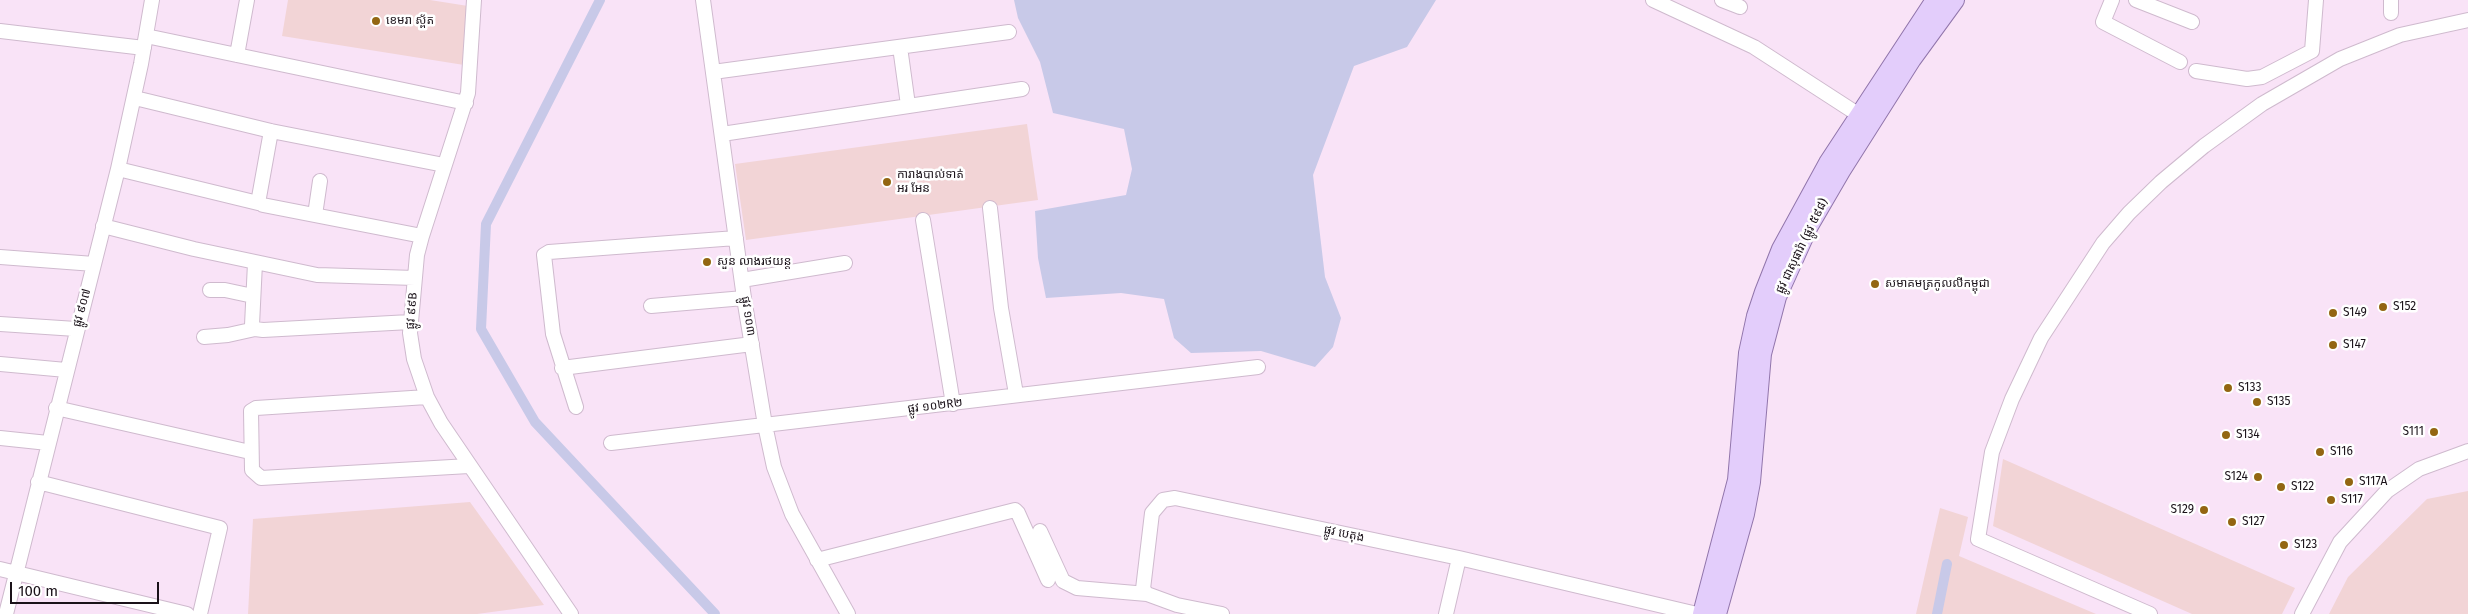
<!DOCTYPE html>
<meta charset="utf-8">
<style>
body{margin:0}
#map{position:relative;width:2468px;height:614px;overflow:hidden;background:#f9e3f7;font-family:"Fira Sans",sans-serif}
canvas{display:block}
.scale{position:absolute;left:10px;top:582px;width:149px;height:22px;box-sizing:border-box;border:2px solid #1a1219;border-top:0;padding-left:6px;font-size:15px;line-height:18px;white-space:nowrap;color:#1a1219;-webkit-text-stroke:4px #fff;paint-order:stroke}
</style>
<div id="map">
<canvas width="2468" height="614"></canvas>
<div class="scale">100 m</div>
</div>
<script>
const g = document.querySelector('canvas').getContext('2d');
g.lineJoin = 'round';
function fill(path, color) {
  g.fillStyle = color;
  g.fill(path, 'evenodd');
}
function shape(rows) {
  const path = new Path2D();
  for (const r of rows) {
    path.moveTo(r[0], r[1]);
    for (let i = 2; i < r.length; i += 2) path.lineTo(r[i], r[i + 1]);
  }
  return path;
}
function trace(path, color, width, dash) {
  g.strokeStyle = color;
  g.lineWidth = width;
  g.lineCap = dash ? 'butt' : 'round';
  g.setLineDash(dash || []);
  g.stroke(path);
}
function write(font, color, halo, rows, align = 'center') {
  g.font = font + ' "Fira Sans","Noto Sans Khmer",sans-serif';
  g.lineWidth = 5;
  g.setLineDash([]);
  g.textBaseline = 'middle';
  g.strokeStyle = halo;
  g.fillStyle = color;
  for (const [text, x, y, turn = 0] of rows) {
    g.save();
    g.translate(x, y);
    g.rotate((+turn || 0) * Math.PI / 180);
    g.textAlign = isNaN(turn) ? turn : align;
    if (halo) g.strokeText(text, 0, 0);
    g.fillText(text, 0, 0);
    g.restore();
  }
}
fill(shape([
 [288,0,430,0,468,6,464,65,282,36],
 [1027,124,1038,200,746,240,735,164],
 [2003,459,2295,588,2282,614,2192,614,1993,526],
 [2468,491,2468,614,2329,614,2348,577,2427,499],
 [470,502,544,605,477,614,248,614,253,519],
 [1940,508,1968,517,1959,556,2096,614,1916,614]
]), '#f2d4d6');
fill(shape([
 [1014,0,1436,0,1407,47,1354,66,1313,175,1325,277,1341,318,1333,347,1315,367,1261,351,1191,353,1174,338,1164,299,1121,293,1046,298,1038,258,1035,211,1126,195,1132,169,1124,129,1053,113,1040,62,1018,18]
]), '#c8c9e8');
trace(shape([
 [600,0,486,224,481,329,535,422,715,614],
 [1937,614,1947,564]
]), '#c8c9e8', 10);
const minor = shape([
 [474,0,468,93,422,236,417,255,410,333,414,359,427,397,441,423,571,614],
 [703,0,744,298,765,425,774,467,792,514,848,614],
 [1653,0,1754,47,1859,115],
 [1722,0,1740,7],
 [2112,0,2103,22,2180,62],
 [2136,0,2192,22],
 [2391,0,2391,13],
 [0,31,144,48],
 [146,36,466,103],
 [900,47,908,105],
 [237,55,247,0],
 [2196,71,2247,79,2262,77,2312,51,2316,0],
 [713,72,1009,32],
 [135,98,271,131,444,165],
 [722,134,1022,89],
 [118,169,258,203,271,131],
 [263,205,422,236],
 [990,208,1001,308,1016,394],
 [315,215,320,181],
 [923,220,953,404],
 [103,226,194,249,317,275,415,278],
 [0,257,94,264],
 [742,280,845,263],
 [210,290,225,290,253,296],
 [651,306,744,298],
 [0,324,76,329],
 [255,329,252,325,255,263],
 [204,337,228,335,255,329,263,330,410,322],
 [0,364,66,370],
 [562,368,752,344],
 [427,397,256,408,251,411,252,470,261,478,469,466],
 [576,407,553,334,544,255,549,252,736,238],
 [56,408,250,452],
 [0,438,48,443],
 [611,443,1258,367],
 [38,482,220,528,200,614],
 [1040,531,1063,581,1077,588,1147,594],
 [817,560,1015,510,1018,513,1048,580],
 [0,569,187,614],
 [6,614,118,169,141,64,152,0],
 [1222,614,1177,605,1147,594,1143,589,1152,513,1163,500,1175,498,1459,558,1697,614],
 [1446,614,1459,558],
 [2150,614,1978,539,1992,452,2012,399,2041,338,2103,243,2129,213,2161,182,2204,146,2262,104,2340,59,2400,35,2468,20],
 [2302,614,2340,542,2387,491,2419,469,2468,451]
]);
const major = shape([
 [1702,614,1737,480,1748,353,1756,316,1764,292,1781,249,1828,163,1935,0],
 [1717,614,1745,514,1751,482,1762,354,1777,297,1809,226,1841,171,1912,59,1955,0]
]);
trace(minor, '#cfbace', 16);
trace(major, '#9175ab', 20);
trace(minor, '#fff', 14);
trace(major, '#e3cdfb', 18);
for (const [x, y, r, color] of [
 [376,21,5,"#936612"],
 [887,182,5,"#936612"],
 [707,262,5,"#936612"],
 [1875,284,5,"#936612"],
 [2383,307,5,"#936612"],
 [2333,313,5,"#936612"],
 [2333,345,5,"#936612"],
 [2228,388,5,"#936612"],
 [2257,402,5,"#936612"],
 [2434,432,5,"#936612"],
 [2226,435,5,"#936612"],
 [2320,452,5,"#936612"],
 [2258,477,5,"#936612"],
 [2349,482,5,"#936612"],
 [2281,487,5,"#936612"],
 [2331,500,5,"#936612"],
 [2204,510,5,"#936612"],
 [2232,522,5,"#936612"],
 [2284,545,5,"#936612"]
]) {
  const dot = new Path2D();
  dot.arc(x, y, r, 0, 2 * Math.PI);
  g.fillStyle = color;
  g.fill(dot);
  trace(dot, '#fff', 2);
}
write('12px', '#1a1219', '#fff', [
 ["ខេមរា ស្ព័ត",386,21],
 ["ការាងបាល់ទាត់",897,175],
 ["អរ អែន",897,189],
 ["សួន លាងរថយន្ត",717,262],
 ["សមាគមត្រកូលលីកម្ពុជា",1885,284],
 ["S152",2393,307],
 ["S149",2343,313],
 ["S147",2343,345],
 ["S133",2238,388],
 ["S135",2267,402],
 ["S111",2424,432,"right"],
 ["S134",2236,435],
 ["S116",2330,452],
 ["S124",2248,477,"right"],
 ["S117A",2359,482],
 ["S122",2291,487],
 ["S117",2341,500],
 ["S129",2194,510,"right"],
 ["S127",2242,522],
 ["S123",2294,545]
], 'left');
write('12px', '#1a1219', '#fff', [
 ["ផ្លូវ ជាសុផារ៉ា (ផ្លូវ ៥៩៨)",1802,246,-64],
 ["ផ្លូវ ៩០៧",82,308,-75],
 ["ផ្លូវ ៩៩B",412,311,-86],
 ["ផ្លូវ ១០៣",748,316,81],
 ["ផ្លូវ ១០២R២",935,406,-7],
 ["ផ្លូវ បេតុង",1344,534,12]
]);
</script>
